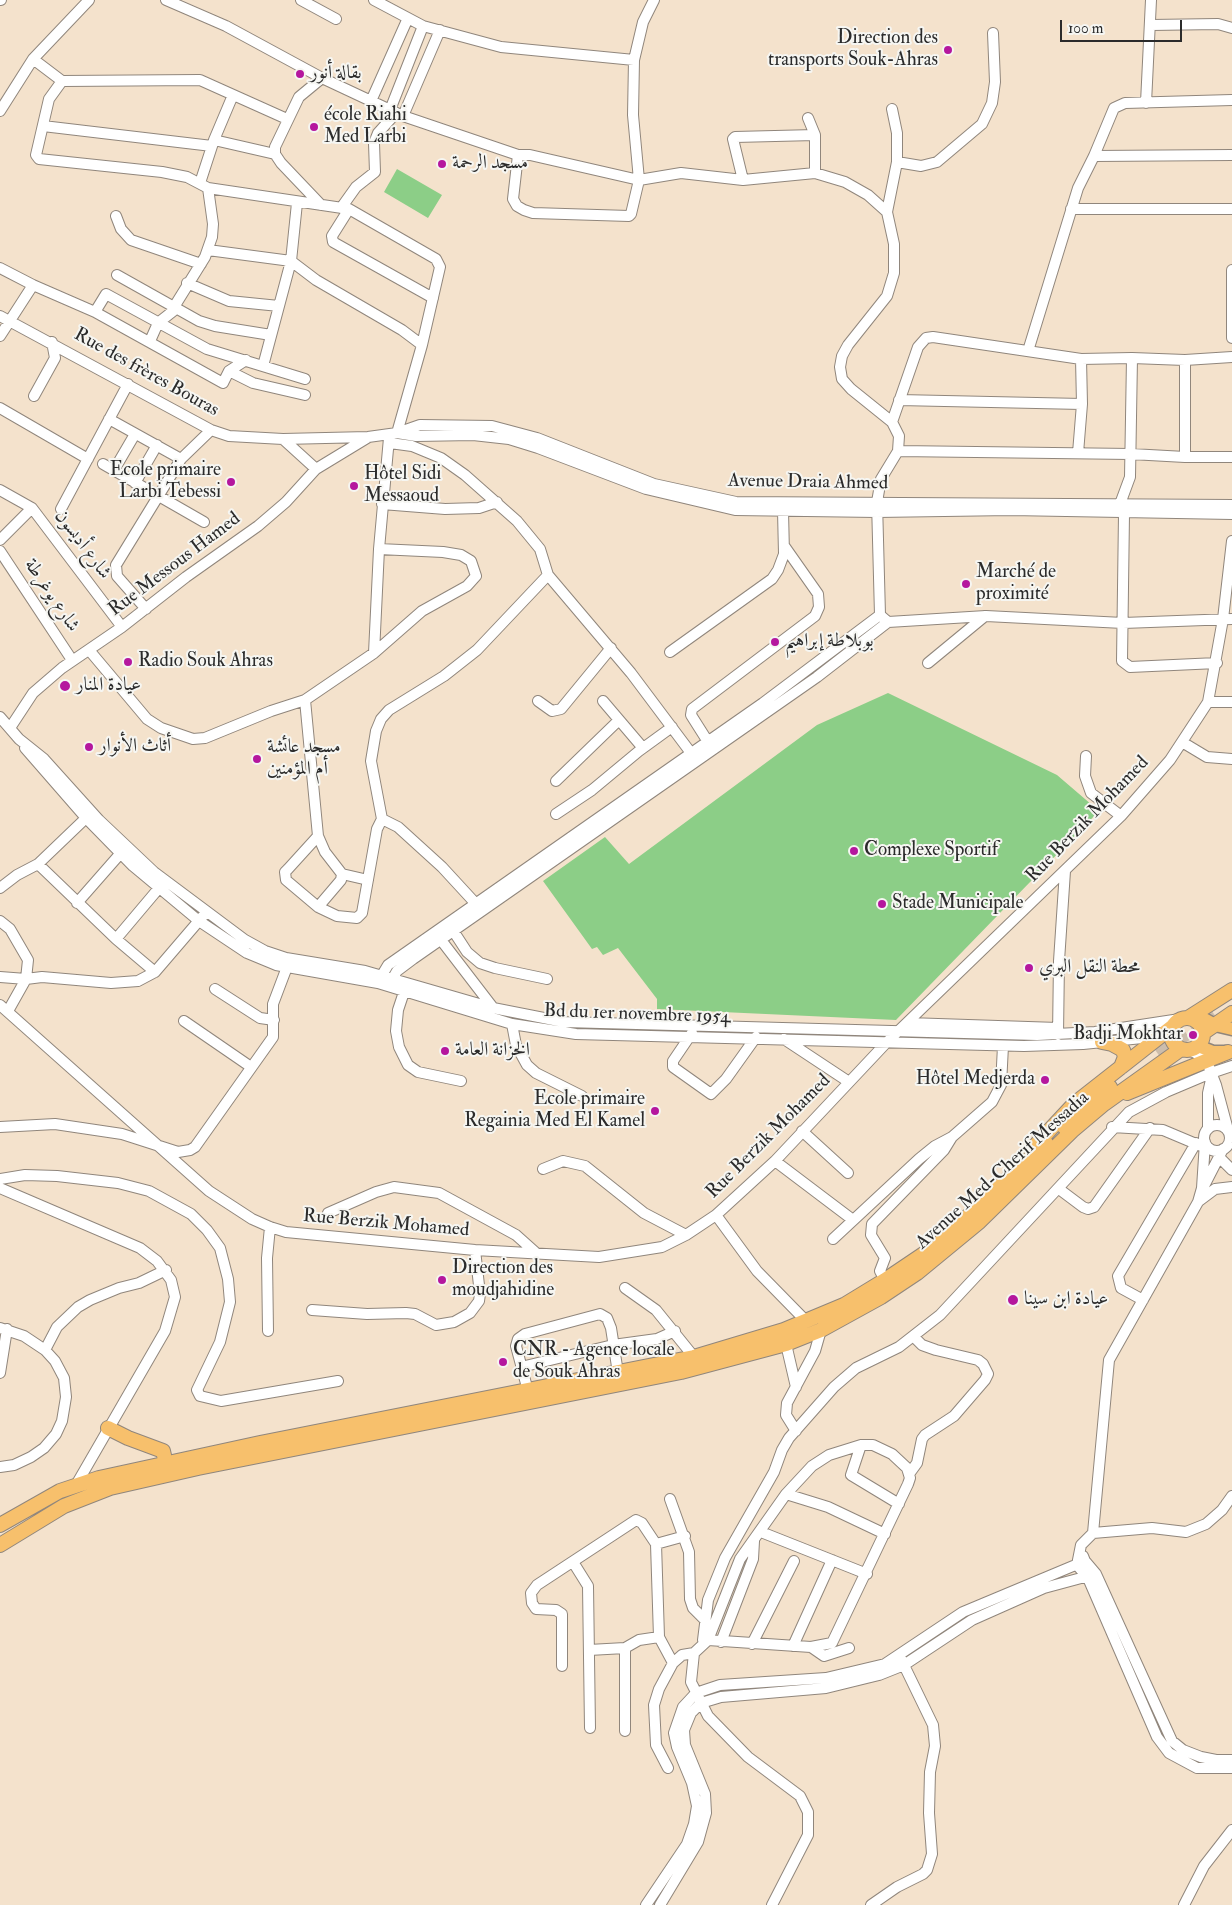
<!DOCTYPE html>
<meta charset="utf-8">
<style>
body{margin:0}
#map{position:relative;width:1232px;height:1905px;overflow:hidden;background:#f4e2cc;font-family:"IM FELL Double Pica",serif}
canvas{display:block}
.scale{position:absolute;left:1060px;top:20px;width:122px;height:22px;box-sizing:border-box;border:2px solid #2b2b2b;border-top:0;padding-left:6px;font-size:15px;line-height:18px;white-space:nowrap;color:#2b2b2b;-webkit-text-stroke:4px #f6f6f2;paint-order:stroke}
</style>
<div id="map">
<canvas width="1232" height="1905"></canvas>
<div class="scale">100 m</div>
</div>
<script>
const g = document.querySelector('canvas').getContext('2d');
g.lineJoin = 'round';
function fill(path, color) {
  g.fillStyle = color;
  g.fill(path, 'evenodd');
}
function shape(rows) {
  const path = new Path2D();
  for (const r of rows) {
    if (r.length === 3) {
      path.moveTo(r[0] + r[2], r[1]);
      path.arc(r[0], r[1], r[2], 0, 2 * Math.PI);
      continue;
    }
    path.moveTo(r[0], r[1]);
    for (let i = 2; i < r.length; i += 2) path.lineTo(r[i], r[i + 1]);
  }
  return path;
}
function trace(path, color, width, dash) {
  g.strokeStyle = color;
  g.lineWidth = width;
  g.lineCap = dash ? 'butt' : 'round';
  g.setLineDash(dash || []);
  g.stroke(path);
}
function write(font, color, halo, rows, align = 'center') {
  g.font = font + ' "IM FELL Double Pica",Amiri,serif';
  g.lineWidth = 4;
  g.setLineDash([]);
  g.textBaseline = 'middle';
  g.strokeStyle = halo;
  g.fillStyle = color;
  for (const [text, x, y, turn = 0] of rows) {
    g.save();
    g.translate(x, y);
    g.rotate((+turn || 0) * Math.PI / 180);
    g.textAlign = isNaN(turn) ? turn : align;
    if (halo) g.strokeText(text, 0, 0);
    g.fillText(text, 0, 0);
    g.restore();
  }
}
fill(shape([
 [397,169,442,195,428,218,384,192],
 [888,693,1057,775,1099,811,896,1020,657,1009,657,999,618,948,603,955,597,947,592,949,543,881,605,837,629,864,817,725]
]), '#8cce87');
trace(shape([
 [1158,1054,1214,1014]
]), '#ccbdac', 14, [14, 7]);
const minor = shape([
 [0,0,1,0],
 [166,0,226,26,322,78,403,116,518,155,530,155,639,180,681,173,743,180,815,173,845,182,868,195,887,212,894,244,894,273,887,296,848,345,842,356,840,367,842,379,851,389,892,422,899,436,898,451,881,479,877,502,880,615,888,622],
 [301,0,336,19],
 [374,0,423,26],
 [1151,25,1218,24,1232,28],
 [33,59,62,81,200,80,287,119],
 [62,81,49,99,36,155,39,159,162,172,187,177,208,188,349,209,436,259,440,267,422,345,397,433],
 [371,101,408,18],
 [1146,103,1151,0],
 [390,110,423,26,501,47,634,60],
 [0,111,33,59,89,0],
 [403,116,440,30],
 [808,118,815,135,815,173],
 [43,126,212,146],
 [214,140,275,154],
 [518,155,513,199,517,206,524,210,533,213,629,216,631,214,639,180,633,115,634,60,643,22,654,0],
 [1094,156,1232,155],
 [897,162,921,166,937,162,982,124,992,103,995,82,993,33],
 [743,180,733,139,735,137,815,135],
 [200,183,214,140,233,95],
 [321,205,281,163,275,154,275,147,299,97,322,78],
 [341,208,356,187,375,172,374,143,378,133,396,113],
 [349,209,332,236,333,242,433,298],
 [1071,209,1232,209],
 [887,212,897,162,897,133,892,109],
 [116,216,121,229,131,240,201,264],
 [208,250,291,261,316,280,402,330,422,345],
 [0,268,33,285,95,312,223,383,229,371,246,360],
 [1232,270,1232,338],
 [117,275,199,321,215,326,271,335],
 [187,283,229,301,279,306],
 [174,307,205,257,212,237,213,224,208,188],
 [95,312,106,294,207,349,305,379],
 [0,316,211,430,229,436,283,439,368,437,397,433,420,425,492,426,537,438,654,484,736,502,1232,505],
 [0,336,33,285],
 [150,341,158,323,177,308],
 [1028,351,1078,188,1094,156,1114,108,1125,103,1232,100],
 [263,366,291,261,297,203],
 [229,371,253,383,305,395],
 [34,396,55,358,52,342],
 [899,400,1082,404],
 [0,408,88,459],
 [109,419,181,459],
 [892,422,918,347,926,338,933,337,1081,359,1132,358,1185,360,1232,357],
 [397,433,416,436,473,435,509,439,538,448,646,489,735,510,877,512,1011,510,1232,514],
 [283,439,316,469],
 [390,443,412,446,441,458,465,475,517,521,540,549,548,575,631,673,694,757],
 [898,451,1131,454,1185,457,1185,360],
 [1078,453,1082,404,1081,359],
 [1185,457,1232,457],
 [103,464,204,522],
 [114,470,135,434],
 [135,483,157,445],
 [0,490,32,508,122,627],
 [382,504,445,509,479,508,497,502],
 [1120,504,1130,477,1132,358],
 [61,509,128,384],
 [1124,514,1122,661,1130,667,1217,663],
 [0,540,32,508],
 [0,551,72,660],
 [146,609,117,576,116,565,181,459,211,430],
 [89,650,147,719,161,728,193,739,205,738,271,711,305,700],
 [670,652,772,579,778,570,784,554,783,511],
 [374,653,379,549,389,438],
 [928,663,985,616],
 [538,701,552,711,561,709,611,648],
 [603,701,643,748],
 [1208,702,1232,702],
 [0,717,19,739,44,759,99,820,154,872,245,940,265,951,286,958,365,971,493,1008,564,1022,1037,1035,1095,1032,1180,1019],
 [10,728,33,693,62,668,122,627,186,577,258,526,286,502,316,469,367,438],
 [1182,742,1207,757,1232,759],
 [710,745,691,715,692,709,815,616,819,607,818,594,785,547],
 [25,748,86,818,133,866,199,921,247,953,276,965,378,983,512,1024,576,1034,1024,1046,1083,1044,1162,1036],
 [1086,756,1085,776,1091,793,1121,816],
 [556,781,619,720],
 [556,814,592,790,639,751,672,727],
 [318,836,288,869,285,872,286,880,318,907,337,916,357,918,362,913,377,829,382,819],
 [38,864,116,939,159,888],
 [342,874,368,880],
 [0,888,17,875,38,864,86,818],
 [77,903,120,854],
 [477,905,442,867,398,827,382,819,371,761,376,731,381,719,389,710,444,676,477,650,548,575],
 [318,907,341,880,342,874,325,852,318,836,305,700,374,653,422,611,467,586,476,576,471,561,461,555,443,552,379,549],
 [0,921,10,929,28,960,26,979,8,1011],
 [454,932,467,952,480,963,495,968,547,979],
 [116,939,155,972],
 [441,940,494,1009],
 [0,977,26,979,42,977,111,983,138,981,155,972,203,916],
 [379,980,388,965,763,703,880,615],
 [390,983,397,971,413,959,817,677,888,622,986,616,1123,623,1232,619],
 [215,989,260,1018,274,1020],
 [404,992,398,1010,396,1031,399,1047,408,1065,418,1072,461,1081],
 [0,1005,209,1191,252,1219,270,1227,286,1232,475,1250,599,1257,662,1247,686,1235,716,1215,775,1161,887,1042,1121,816,1170,760,1208,702,1223,619,1232,541],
 [184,1021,251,1067],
 [908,1023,1058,1028],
 [512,1024,516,1045,527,1065,536,1073,582,1096],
 [692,1033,673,1061,673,1067,711,1094,726,1079,756,1037],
 [1058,1035,1059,961,1065,871],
 [784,1039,849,1082],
 [1190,1050,1201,1056,1209,1067,1216,1085,1228,1130],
 [1217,1138,13],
 [0,1127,55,1124,122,1134,178,1152,190,1150,195,1147,273,1037,273,1004,287,967],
 [1112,1127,1163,1130,1201,1146],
 [1208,1129,1208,1093,1212,1075],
 [802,1131,848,1173],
 [1220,1158,1232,1170],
 [775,1161,853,1220],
 [543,1169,563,1161,585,1166,644,1213,686,1235],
 [0,1179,25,1175,57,1176,118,1183,149,1191,191,1214,207,1230,220,1248,228,1279,230,1302,220,1342,197,1390,200,1396,221,1401,338,1381],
 [1204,1186,1223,1149],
 [0,1188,140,1248,157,1261,171,1280,175,1297,165,1331,76,1485],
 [1059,1189,1083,1207,1088,1209,1094,1207,1150,1128],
 [1199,1201,1215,1189,1232,1187],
 [328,1213,376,1192,394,1187,439,1193,516,1235,535,1252],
 [716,1215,757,1271,806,1321],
 [833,1239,919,1159,935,1146,952,1137,992,1102,1001,1085,1003,1046],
 [885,1280,880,1271,885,1258,871,1235,872,1224,944,1150,952,1137],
 [625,1288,656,1310,694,1357],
 [1143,1300,1121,1288,1118,1276,1196,1143],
 [312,1310,367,1314,406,1313,415,1314,436,1325,454,1322,470,1313,479,1301,480,1294,475,1250],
 [0,1328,24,1336,45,1350,55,1361,64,1378,66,1397,62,1421,56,1434,44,1448,31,1457,14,1465,0,1467],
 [268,1331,267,1258,270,1227],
 [786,1344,796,1387],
 [45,1350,57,1327,78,1307,90,1300,119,1288,139,1283,166,1270],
 [521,1367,613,1345,657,1339,675,1331],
 [0,1373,7,1329],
 [528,1391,516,1346,518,1339,525,1334,600,1314,607,1318,611,1328,618,1373],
 [796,1431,786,1415,787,1403,815,1351,821,1330],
 [861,1445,851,1475,899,1504],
 [909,1474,917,1463,922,1439,925,1435,954,1416,985,1380,988,1374,983,1364,978,1360,936,1350,922,1345,914,1337],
 [786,1494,828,1507,885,1534],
 [670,1499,689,1552,690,1599,693,1608,705,1620],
 [761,1532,867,1574],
 [1093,1533,1152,1528,1186,1532,1206,1524,1222,1510,1232,1496],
 [656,1544,685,1536],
 [1083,1556,1085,1561,1096,1574,1172,1741,1183,1750,1201,1757,1216,1760,1232,1760],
 [573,1562,588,1586,590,1728],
 [1077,1565,1081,1545,1093,1533,1109,1360,1198,1202,1202,1188,1205,1142],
 [1077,1565,1088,1578,1157,1737,1169,1753,1197,1768,1232,1768],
 [703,1640,708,1600,725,1558,774,1472,782,1450,789,1438,834,1387,856,1368,899,1347,940,1315,1129,1112,1166,1092,1211,1073,1232,1066],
 [708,1640,811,1647,832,1643,908,1484,910,1478,907,1468,892,1454,873,1445,861,1445,829,1455,812,1466,786,1494,740,1559,708,1640,694,1653,691,1682,708,1716,748,1757,800,1796,808,1812,808,1835,772,1905],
 [721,1642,753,1559,754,1541],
 [752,1644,794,1561],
 [793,1646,832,1560],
 [811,1647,824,1656,849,1648],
 [589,1650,625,1648,639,1640,659,1637],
 [562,1666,562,1614,556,1610,536,1609,532,1603,531,1593,537,1585,636,1520,642,1523,656,1544,659,1637,673,1663],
 [625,1731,625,1648],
 [668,1768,656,1745,654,1705,659,1689,673,1663,682,1655,694,1653],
 [646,1905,687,1844,694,1824,697,1806,692,1783,677,1747,674,1733,683,1707,696,1693,720,1685,826,1678,885,1664,963,1612,1085,1561],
 [660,1905,698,1842,706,1813,705,1794,685,1745,684,1730,691,1713,701,1703,721,1697,826,1688,879,1675,904,1665,972,1620,1044,1588,1096,1574],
 [871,1905,897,1887,923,1874,927,1870,932,1854,929,1813,930,1772,935,1746,933,1725,901,1659],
 [1184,1905,1204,1866,1232,1830]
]);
const major = shape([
 [1195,1014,1215,1025,1232,1029],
 [1198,1046,1213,1052,1227,1052]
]);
const highway = shape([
 [1187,1034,16],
 [1188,1018,1232,990],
 [1203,1033,1232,1013],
 [1102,1042,1112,1044,1123,1050,1125,1057,1121,1067],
 [1127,1093,1228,1052],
 [1064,1127,1110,1087],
 [1033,1148,1074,1104,1172,1027],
 [108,1428,128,1438,163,1451,166,1464],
 [0,1525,60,1491,99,1478,260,1443,694,1357,784,1330,844,1305,885,1280,937,1245,1046,1143],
 [0,1545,64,1506,110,1488,198,1468,681,1372,786,1344,821,1330,881,1297,917,1273,979,1222,1072,1131,1104,1104,1181,1049]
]);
trace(minor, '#90867c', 12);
trace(major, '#90867c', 15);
trace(highway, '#90867c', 16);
trace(minor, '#fff', 10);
trace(major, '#f7c06c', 12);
trace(highway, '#f7c06c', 14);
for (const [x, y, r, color] of [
 [948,50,5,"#b5179e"],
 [300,74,5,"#b5179e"],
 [314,127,5,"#b5179e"],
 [442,164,5,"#b5179e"],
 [231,482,5,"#b5179e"],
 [354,486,5,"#b5179e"],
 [966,584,5,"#b5179e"],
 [775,642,5,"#b5179e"],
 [128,662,5,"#b5179e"],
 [65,686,6,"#b5179e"],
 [89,747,5,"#b5179e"],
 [257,759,5,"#b5179e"],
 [854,851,5,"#b5179e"],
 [882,904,5,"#b5179e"],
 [1029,968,5,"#b5179e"],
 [1193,1035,5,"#b5179e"],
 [445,1051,5,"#b5179e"],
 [1045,1080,5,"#b5179e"],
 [655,1111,5,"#b5179e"],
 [442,1280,5,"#b5179e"],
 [1013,1300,6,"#b5179e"],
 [503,1362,5,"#b5179e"]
]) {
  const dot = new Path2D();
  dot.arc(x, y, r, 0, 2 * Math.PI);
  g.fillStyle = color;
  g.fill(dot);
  trace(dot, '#f6f6f2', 2);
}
write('19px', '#2b2b2b', '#f6f6f2', [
 ["Direction des",938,39,"right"],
 ["transports Souk-Ahras",938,61,"right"],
 ["بقالة أنور",310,74],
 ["école Riahi",324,116],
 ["Med Larbi",324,138],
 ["مسجد الرحمة",452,164],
 ["Ecole primaire",221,471,"right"],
 ["Larbi Tebessi",221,493,"right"],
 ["Hôtel Sidi",364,475],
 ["Messaoud",364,497],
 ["Marché de",976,573],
 ["proximité",976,595],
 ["بوبلاطة إبراهيم",785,642],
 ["Radio Souk Ahras",138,662],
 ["عيادة المنار",76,686],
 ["أثاث الأنوار",99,747],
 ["مسجد عائشة",267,748],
 ["أم المؤمنين",267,770],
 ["Complexe Sportif",864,851],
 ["Stade Municipale",892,904],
 ["محطة النقل البري",1039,968],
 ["Badji Mokhtar",1183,1035,"right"],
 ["الخزانة العامة",455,1051],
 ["Hôtel Medjerda",1035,1080,"right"],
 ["Ecole primaire",645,1100,"right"],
 ["Regainia Med El Kamel",645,1122,"right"],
 ["Direction des",452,1269],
 ["moudjahidine",452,1291],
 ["عيادة ابن سينا",1024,1300],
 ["CNR - Agence locale",513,1351],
 ["de Souk Ahras",513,1373]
], 'left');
write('19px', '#2b2b2b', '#f6f6f2', [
 ["Rue des frères Bouras",146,373,29],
 ["Avenue Draia Ahmed",808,483,1],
 ["شارع أديسون",82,545,53],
 ["Rue Messous Hamed",175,565,-37],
 ["شارع يوغرطة",51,596,56],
 ["Rue Berzik Mohamed",1088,820,-46],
 ["Bd du 1er novembre 1954",637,1015,2],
 ["Rue Berzik Mohamed",769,1137,-45],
 ["Avenue Med-Cherif Messadia",1003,1171,-42],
 ["Rue Berzik Mohamed",386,1224,5]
]);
</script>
